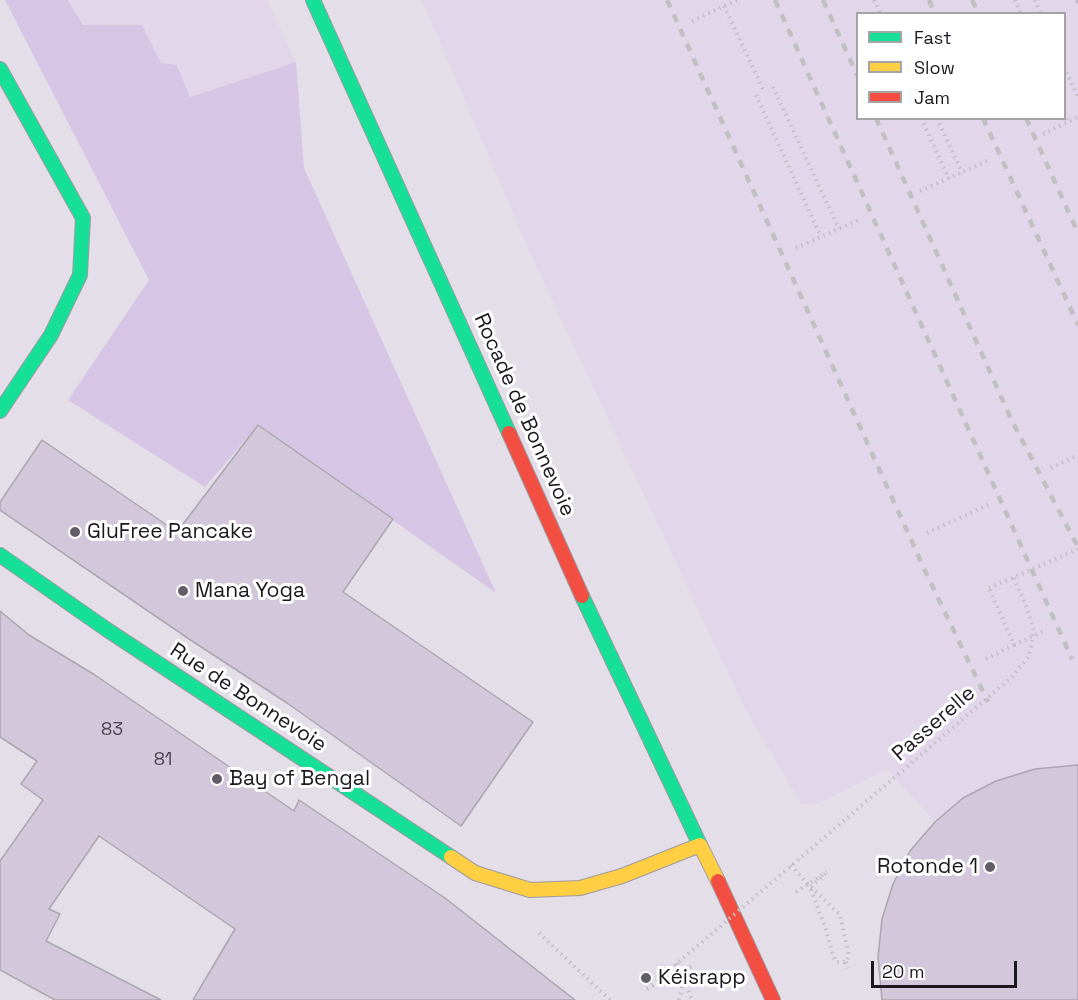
<!DOCTYPE html>
<meta charset="utf-8">
<style>
body{margin:0}
#map{position:relative;width:1078px;height:1000px;overflow:hidden;background:#e4dee9;font-family:"Space Grotesk",sans-serif}
canvas{display:block}
.legend{position:absolute;left:856px;top:12px;width:210px;height:108px;box-sizing:border-box;background:#fff;border:2px solid #a4a3a6;margin:0;padding:8px 10px;list-style:none;font-size:18px;color:#1c1820}
.legend li{display:flex;align-items:center;gap:12px;height:30px}
.legend b{width:30px;border:2px solid #a4a3a6}
.scale{position:absolute;left:871px;top:961px;width:146px;height:27px;box-sizing:border-box;border:3px solid #1c1820;border-top:0;padding-left:8px;font-size:18px;line-height:21px;white-space:nowrap;color:#1c1820;-webkit-text-stroke:4px #fff;paint-order:stroke}
</style>
<div id="map">
<canvas width="1078" height="1000"></canvas>
<ul class="legend">
<li><b style="height:8px;background:#16e098"></b>Fast</li>
<li><b style="height:8px;background:#ffcf43"></b>Slow</li>
<li><b style="height:8px;background:#f24e42"></b>Jam</li>
</ul>
<div class="scale">20 m</div>
</div>
<script>
const g = document.querySelector('canvas').getContext('2d');
g.lineJoin = 'round';
function fill(path, color) {
  g.fillStyle = color;
  g.fill(path, 'evenodd');
}
function shape(rows) {
  const path = new Path2D();
  for (const r of rows) {
    path.moveTo(r[0], r[1]);
    for (let i = 2; i < r.length; i += 2) path.lineTo(r[i], r[i + 1]);
  }
  return path;
}
function trace(path, color, width, dash) {
  g.strokeStyle = color;
  g.lineWidth = width;
  g.lineCap = dash ? 'butt' : 'round';
  g.setLineDash(dash || []);
  g.stroke(path);
}
function write(font, color, halo, rows, align = 'center') {
  g.font = font + ' "Space Grotesk",sans-serif';
  g.lineWidth = 6;
  g.setLineDash([]);
  g.textBaseline = 'middle';
  g.strokeStyle = halo;
  g.fillStyle = color;
  for (const [text, x, y, turn = 0] of rows) {
    g.save();
    g.translate(x, y);
    g.rotate((+turn || 0) * Math.PI / 180);
    g.textAlign = isNaN(turn) ? turn : align;
    if (halo) g.strokeText(text, 0, 0);
    g.fillText(text, 0, 0);
    g.restore();
  }
}
fill(shape([
 [68,0,267,0,296,62,190,97,178,65,161,63,142,25,83,25],
 [422,0,1078,0,1078,766,1035,769,996,781,963,798,935,822,888,769,817,804,802,805,745,709,530,253],
 [858,14,1064,14,1064,118,858,118]
]), '#e1d6ea');
fill(shape([
 [5,0,68,0,83,25,142,25,161,63,177,65,190,97,296,62,304,168,496,593,258,425,205,487,68,400,149,280]
]), '#d7c5e5');
const building = shape([
 [258,425,393,519,343,592,533,722,461,826,287,703,192,641,0,510,0,502,42,440,177,532,258,425],
 [0,611,29,635,95,675,294,811,299,800,445,898,575,1000,193,1000,235,929,99,836,49,909,60,914,46,941,161,1000,55,1000,0,970,0,861,43,800,21,784,37,761,0,737,0,611],
 [1078,765,1078,1000,882,1000,878,957,882,919,893,884,910,851,935,822,963,798,996,781,1035,769,1078,765]
]);
fill(building, '#d2c7db');
trace(building, '#aba6af', 1.5);
const fast = shape([
 [313,0,509,433],
 [0,69,83,218,80,275,51,335,0,411],
 [0,555,106,629,451,857],
 [582,596,700,845]
]);
const slow = shape([
 [451,857,475,873,530,890,580,888,622,876,700,845,718,881]
]);
const jam = shape([
 [509,433,582,596],
 [718,881,773,1000]
]);
trace(fast, '#9e9aa2', 16);
trace(slow, '#9e9aa2', 16);
trace(jam, '#9e9aa2', 16);
trace(shape([
 [874,0,881,14],
 [1015,0,1021,14],
 [1035,0,1041,14],
 [724,6,764,91],
 [692,21,737,0],
 [1064,67,1078,97],
 [773,87,839,229],
 [756,95,821,237],
 [1064,113,1068,122],
 [921,118,949,179],
 [937,118,962,173],
 [1043,134,1078,117],
 [920,191,991,159],
 [796,248,861,219],
 [1051,468,1078,455],
 [927,533,990,504],
 [1014,645,1046,630],
 [986,659,1014,645,989,588],
 [807,883,840,915,849,956,846,962,836,962,833,955,825,927,810,887],
 [796,892,827,872],
 [539,933,610,1000],
 [846,962,848,968],
 [647,989,692,966],
 [679,1000,686,972]
]), '#c2bfc5', 4, [1.5, 4.5]);
trace(fast, '#16e098', 14);
trace(slow, '#ffcf43', 14);
trace(jam, '#f24e42', 14);
trace(shape([
 [667,0,927,575,988,702],
 [775,0,1072,659],
 [823,0,858,77],
 [929,0,935,14],
 [972,0,979,14],
 [1077,0,1078,3],
 [876,118,1012,421,1078,547],
 [983,118,1078,325],
 [1026,118,1078,233]
]), '#c0bfc2', 4.5, [8, 8]);
trace(shape([
 [989,588,1078,549],
 [791,865,810,887,827,872],
 [677,963,692,1000],
 [647,989,1012,677,1029,656,1034,631,1027,608,1014,578]
]), '#c2bfc5', 4, [1.5, 4.5]);
for (const [x, y, r, color] of [
 [75,532,6,"#625d66"],
 [183,591,6,"#625d66"],
 [217,779,6,"#625d66"],
 [990,867,6,"#625d66"],
 [646,978,6,"#625d66"]
]) {
  const dot = new Path2D();
  dot.arc(x, y, r, 0, 2 * Math.PI);
  g.fillStyle = color;
  g.fill(dot);
  trace(dot, '#fff', 2);
}
write('18px', '#4a444f', null, [
 ["83",112,730],
 ["81",163,760]
]);
write('21px', '#1c1820', '#fff', [
 ["Rocade de Bonnevoie",524,415,66],
 ["Rue de Bonnevoie",248,698,33],
 ["Passerelle",934,724,-41]
]);
write('21px', '#1c1820', '#fff', [
 ["GluFree Pancake",87,532],
 ["Mana Yoga",195,591],
 ["Bay of Bengal",229,779],
 ["Rotonde 1",978,867,"right"],
 ["Kéisrapp",658,978]
], 'left');
</script>
